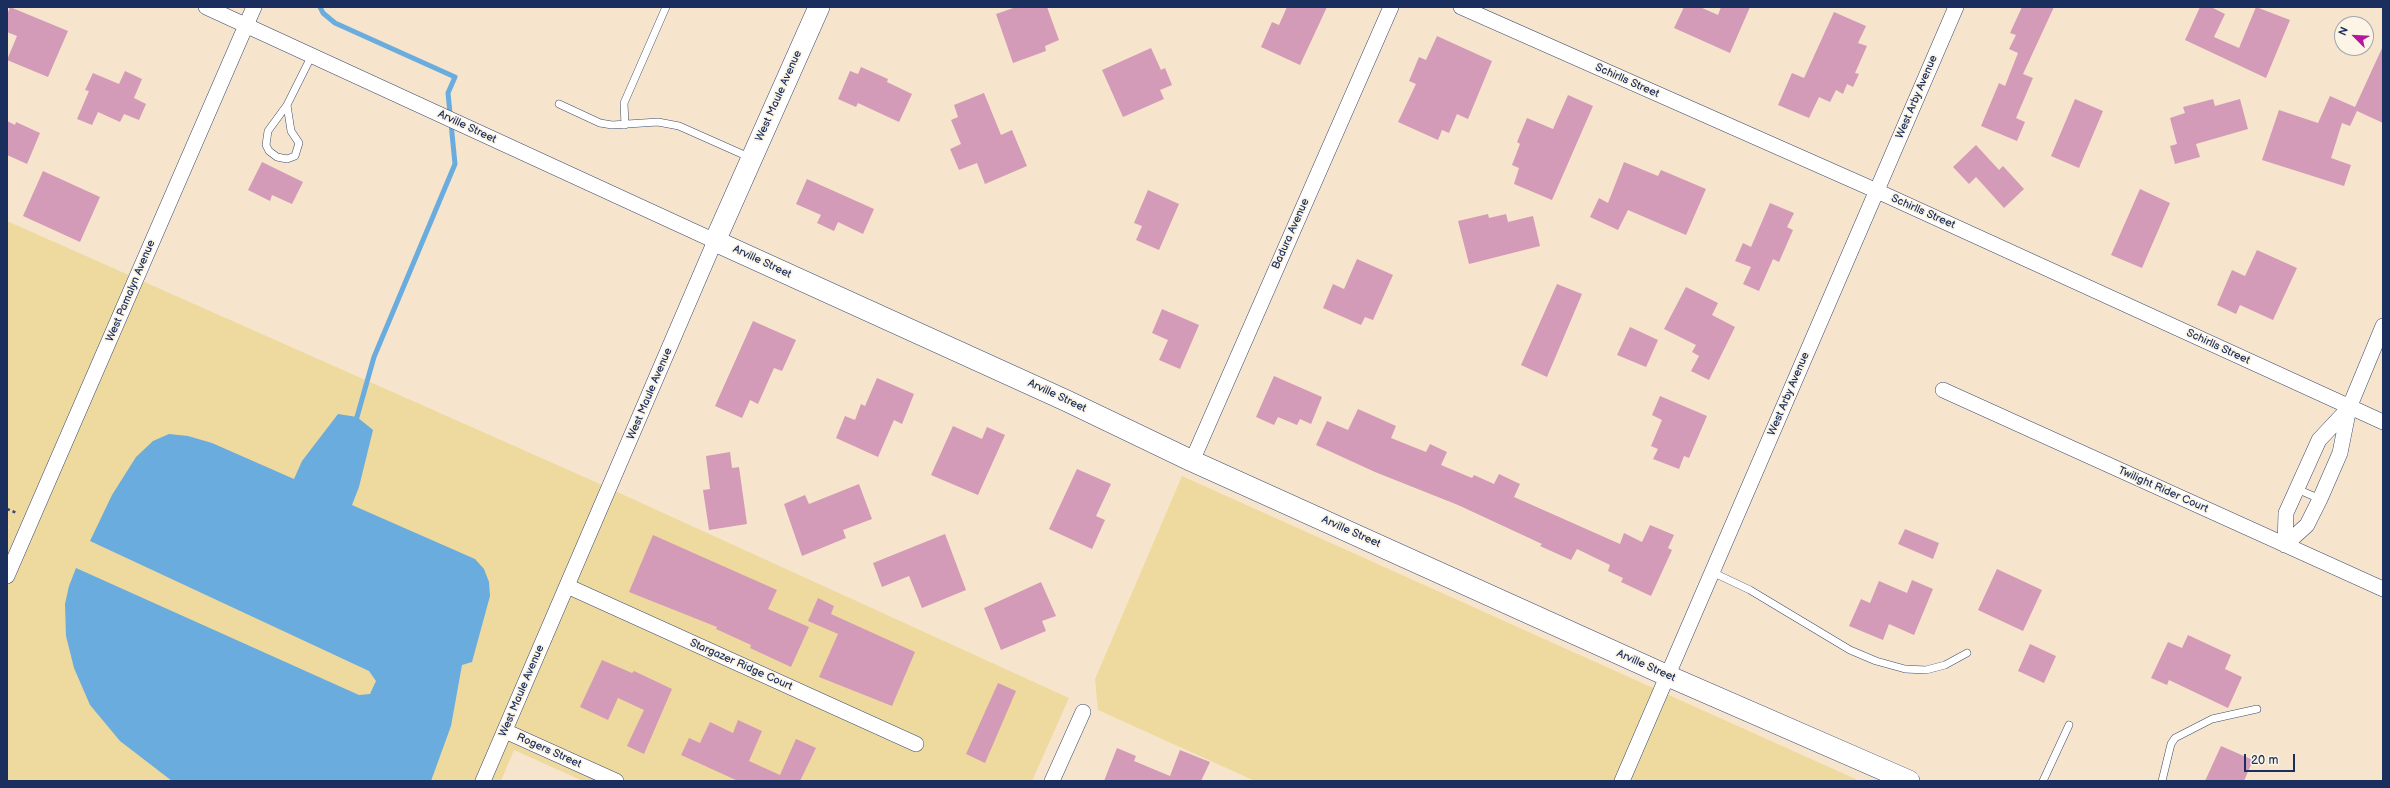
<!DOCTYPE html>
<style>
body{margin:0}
#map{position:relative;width:2390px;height:788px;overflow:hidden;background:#f6e5cc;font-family:"Balsamiq Sans",sans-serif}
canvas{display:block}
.frame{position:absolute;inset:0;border:8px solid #1b2f5e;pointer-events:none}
.north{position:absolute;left:2334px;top:16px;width:40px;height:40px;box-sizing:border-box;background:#fcf5e5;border:1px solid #a2a6af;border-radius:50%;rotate:294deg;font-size:11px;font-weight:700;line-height:16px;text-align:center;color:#1b2f5e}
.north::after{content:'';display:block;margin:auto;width:14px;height:18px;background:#b5179e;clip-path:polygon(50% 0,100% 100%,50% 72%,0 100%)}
.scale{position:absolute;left:2244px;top:754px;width:51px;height:18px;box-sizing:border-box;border:2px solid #1b2f5e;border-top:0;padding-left:5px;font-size:12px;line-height:14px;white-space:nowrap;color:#1b2f5e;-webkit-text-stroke:3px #fcf5e5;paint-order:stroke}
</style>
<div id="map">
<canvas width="2390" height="788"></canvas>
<div class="frame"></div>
<div class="north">N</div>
<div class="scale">20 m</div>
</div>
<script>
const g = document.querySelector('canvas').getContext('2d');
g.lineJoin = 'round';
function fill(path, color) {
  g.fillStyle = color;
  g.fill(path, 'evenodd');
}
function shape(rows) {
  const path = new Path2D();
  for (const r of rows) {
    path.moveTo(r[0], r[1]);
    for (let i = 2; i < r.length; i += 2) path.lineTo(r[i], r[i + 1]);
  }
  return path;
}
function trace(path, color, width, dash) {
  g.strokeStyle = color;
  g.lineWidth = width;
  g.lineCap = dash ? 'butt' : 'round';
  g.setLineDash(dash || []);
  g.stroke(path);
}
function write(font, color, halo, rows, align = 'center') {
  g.font = font + ' "Balsamiq Sans",sans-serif';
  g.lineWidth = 3.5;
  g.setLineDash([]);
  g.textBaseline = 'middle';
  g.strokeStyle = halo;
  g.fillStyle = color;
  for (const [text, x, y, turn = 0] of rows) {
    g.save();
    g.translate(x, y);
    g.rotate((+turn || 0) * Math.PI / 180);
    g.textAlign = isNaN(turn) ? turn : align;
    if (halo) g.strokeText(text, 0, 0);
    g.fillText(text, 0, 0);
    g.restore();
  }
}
fill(shape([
 [7,221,591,480,1069,698,1032,781,583,781,514,750,501,781,7,781,7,531,9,527,7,526],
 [1182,476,1860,781,1255,781,1098,710,1095,679]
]), '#eeda9e');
fill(shape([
 [338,414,357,417,373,430,359,487,352,505,475,559,484,569,489,582,490,596,472,662,462,665,451,726,431,781,172,781,120,741,90,705,74,668,66,636,65,604,69,586,76,568,359,695,370,694,376,681,369,671,90,541,112,495,136,457,153,441,169,434,188,436,212,443,294,479,302,461]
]), '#6aacde');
trace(shape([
 [320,7,323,13,335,23,455,77,448,93,455,164,374,357,357,417]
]), '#6aacde', 5);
fill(shape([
 [10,7,68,31,48,77,7,60,17,36,7,32,7,15],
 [1016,7,1047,7,1059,40,1045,46,1046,51,1013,63,996,14],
 [1287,7,1327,7,1300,65,1261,47,1272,22,1279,25],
 [1684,7,1700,7,1718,15,1721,7,1750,7,1730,53,1674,28],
 [2022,7,2054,7,2023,74,2033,78,2016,118,2025,122,2017,141,1981,126,1999,83,2005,86,2018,53,2009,49,2016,35,2010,33],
 [2200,7,2211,7,2225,14,2214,37,2239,48,2256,7,2290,20,2266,78,2185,40],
 [1834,12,1866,26,1858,43,1867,46,1855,73,1859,74,1853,87,1847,84,1843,94,1836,90,1830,102,1819,97,1809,118,1778,105,1792,73,1804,78],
 [1437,36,1492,61,1468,119,1457,114,1449,133,1442,130,1438,140,1398,122,1416,84,1409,81,1419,57,1426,60],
 [2383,46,2383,123,2357,111,2350,126,2342,123,2331,158,2351,165,2344,186,2262,160,2279,110,2318,123,2330,96,2355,107],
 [1151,48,1161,70,1165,68,1172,85,1160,90,1164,99,1123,117,1102,70],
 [861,67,888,79,887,82,912,94,899,122,858,103,856,107,838,99,850,71,858,74],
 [125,71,142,79,134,98,146,104,139,120,124,114,120,122,98,112,92,125,77,119,89,91,85,90,93,73,119,84],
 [984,93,1001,135,1012,130,1027,166,985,184,977,163,959,170,950,149,961,144,951,120,958,117,954,105],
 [1568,95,1593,106,1552,200,1514,184,1519,168,1512,165,1520,144,1517,142,1527,118,1553,129],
 [2075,99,2103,111,2079,168,2051,156],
 [2213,99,2215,106,2240,99,2248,129,2196,144,2200,157,2175,164,2170,146,2177,144,2170,118,2185,113,2183,107],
 [7,121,15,125,16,122,40,133,27,164,7,155],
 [1976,145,1999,170,2003,166,2024,189,2004,208,1976,177,1969,184,1953,167],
 [262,162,303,182,292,204,272,195,270,201,248,190],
 [1624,162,1658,176,1661,170,1706,189,1686,235,1628,210,1618,230,1590,217,1599,198,1608,203],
 [43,171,100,197,80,242,23,216],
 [807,179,874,209,863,234,838,222,834,231,817,223,821,215,796,204],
 [2140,189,2170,203,2142,268,2111,255],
 [1148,190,1179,204,1159,250,1136,240,1142,226,1134,223],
 [1770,203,1794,213,1787,227,1793,230,1779,262,1773,259,1759,291,1743,284,1751,267,1735,261,1743,243,1751,247],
 [1488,214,1489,218,1506,214,1508,222,1533,216,1540,246,1469,264,1458,221],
 [2257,250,2297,268,2273,320,2240,305,2236,314,2217,305,2232,270,2245,276],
 [1357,259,1393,275,1373,320,1365,317,1361,325,1323,308,1333,284,1344,289],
 [1557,284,1582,294,1547,377,1521,365],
 [1686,287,1718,303,1712,315,1735,327,1709,380,1691,371,1699,356,1692,352,1696,345,1664,329],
 [1162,309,1199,325,1180,369,1159,360,1168,340,1152,333],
 [753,321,796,340,782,371,774,368,758,404,750,400,742,418,715,406],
 [1630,327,1658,340,1646,367,1617,355],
 [1274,376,1322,397,1311,424,1300,419,1297,425,1278,417,1274,425,1256,417],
 [877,378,914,394,902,424,894,420,878,457,836,438,845,416,855,420,861,404,865,406],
 [1660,396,1707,416,1689,458,1684,456,1679,469,1653,459,1658,449,1651,446,1662,420,1652,415],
 [1358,409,1396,426,1391,438,1426,452,1430,444,1447,452,1441,465,1472,478,1474,475,1494,484,1499,474,1520,484,1514,497,1620,544,1624,533,1642,542,1650,525,1674,535,1668,548,1672,550,1651,596,1621,582,1623,578,1608,571,1610,565,1577,549,1571,560,1540,546,1542,544,1458,505,1375,472,1316,445,1327,421,1348,430],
 [953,426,982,439,987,427,1005,435,978,495,931,475],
 [730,452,732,468,739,467,747,524,709,530,703,490,710,489,706,456],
 [1077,469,1111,484,1096,516,1105,520,1092,549,1049,529],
 [859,484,872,519,843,530,846,538,802,556,784,504,805,495,809,504],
 [1905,529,1939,543,1933,559,1898,544],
 [945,534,966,590,922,608,909,576,882,587,873,563],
 [653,535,777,590,768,609,809,627,791,667,750,648,751,645,716,629,717,627,629,592],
 [1997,569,2042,590,2023,631,1978,610],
 [1912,580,1933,589,1914,635,1889,624,1883,640,1849,626,1861,599,1870,603,1879,581,1907,593],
 [1041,582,1056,616,1042,621,1046,631,1001,650,984,608],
 [818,598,834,606,831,614,915,652,892,706,819,677,838,634,808,621],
 [2188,635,2231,655,2225,669,2242,677,2228,708,2169,680,2167,685,2151,678,2168,642,2182,648],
 [2030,644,2056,656,2044,683,2018,671],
 [602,660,632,673,634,671,672,689,644,754,627,746,644,710,618,698,608,720,580,707],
 [998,683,1016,691,985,763,966,754],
 [738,720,762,731,749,761,780,775,796,739,816,748,800,781,738,781,681,755,689,738,700,743,710,722,733,733],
 [2221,746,2253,760,2244,781,2205,781],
 [1117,748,1136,756,1134,761,1170,776,1180,750,1210,762,1201,781,1104,781]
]), '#d39bb8');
const lane = shape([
 [559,104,600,123,612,125,658,122,679,126,751,158],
 [287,105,268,131,266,145,269,151,277,157,287,159,295,156,299,143,291,131,287,105,312,55],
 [625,125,624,103,666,7],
 [2297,489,2320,499],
 [1712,572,1750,590,1850,650,1876,661,1905,669,1926,670,1945,665,1967,653],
 [2043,781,2069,725],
 [2162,781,2171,744,2175,738,2212,719,2257,709]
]);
const street = shape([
 [206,7,715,241,483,781],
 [1461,7,1877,191,2383,422],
 [1943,390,2383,589],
 [1192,461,1391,7],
 [2285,545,2307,525,2320,499,2340,453,2349,408,2383,326],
 [2285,545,2286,513,2319,440,2349,408],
 [7,576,254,7],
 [567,586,916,744],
 [505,731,616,781],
 [1052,781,1083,712],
 [1622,781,1956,7]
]);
const secondary = shape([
 [819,7,715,241,1067,401,1192,461,1668,676,1909,781]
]);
trace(lane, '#3c4a6e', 8);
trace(street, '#3c4a6e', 16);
trace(secondary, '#3c4a6e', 22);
trace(shape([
 [7,509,17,513]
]), '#3c4a6e', 2.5, [3, 3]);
trace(lane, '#fff', 7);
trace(street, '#fff', 15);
trace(secondary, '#fff', 21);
write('11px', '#1b2f5e', '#fcf5e5', [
 ["Schirlls Street",1627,81,24],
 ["West Maule Avenue",779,96,-66],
 ["West Arby Avenue",1917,97,-67],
 ["Arville Street",467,127,25],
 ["Schirlls Street",1923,212,24],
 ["Badura Avenue",1291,234,-66],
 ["Arville Street",762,262,25],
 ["West Pamalyn Avenue",131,291,-67],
 ["Schirlls Street",2218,347,25],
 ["West Maule Avenue",650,394,-67],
 ["West Arby Avenue",1789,394,-67],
 ["Arville Street",1057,396,25],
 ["Twilight Rider Court",2163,490,24],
 ["Arville Street",1351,532,24],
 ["Stargazer Ridge Court",741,665,24],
 ["Arville Street",1646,666,24],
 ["West Maule Avenue",522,691,-67],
 ["Rogers Street",549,751,24]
]);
</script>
